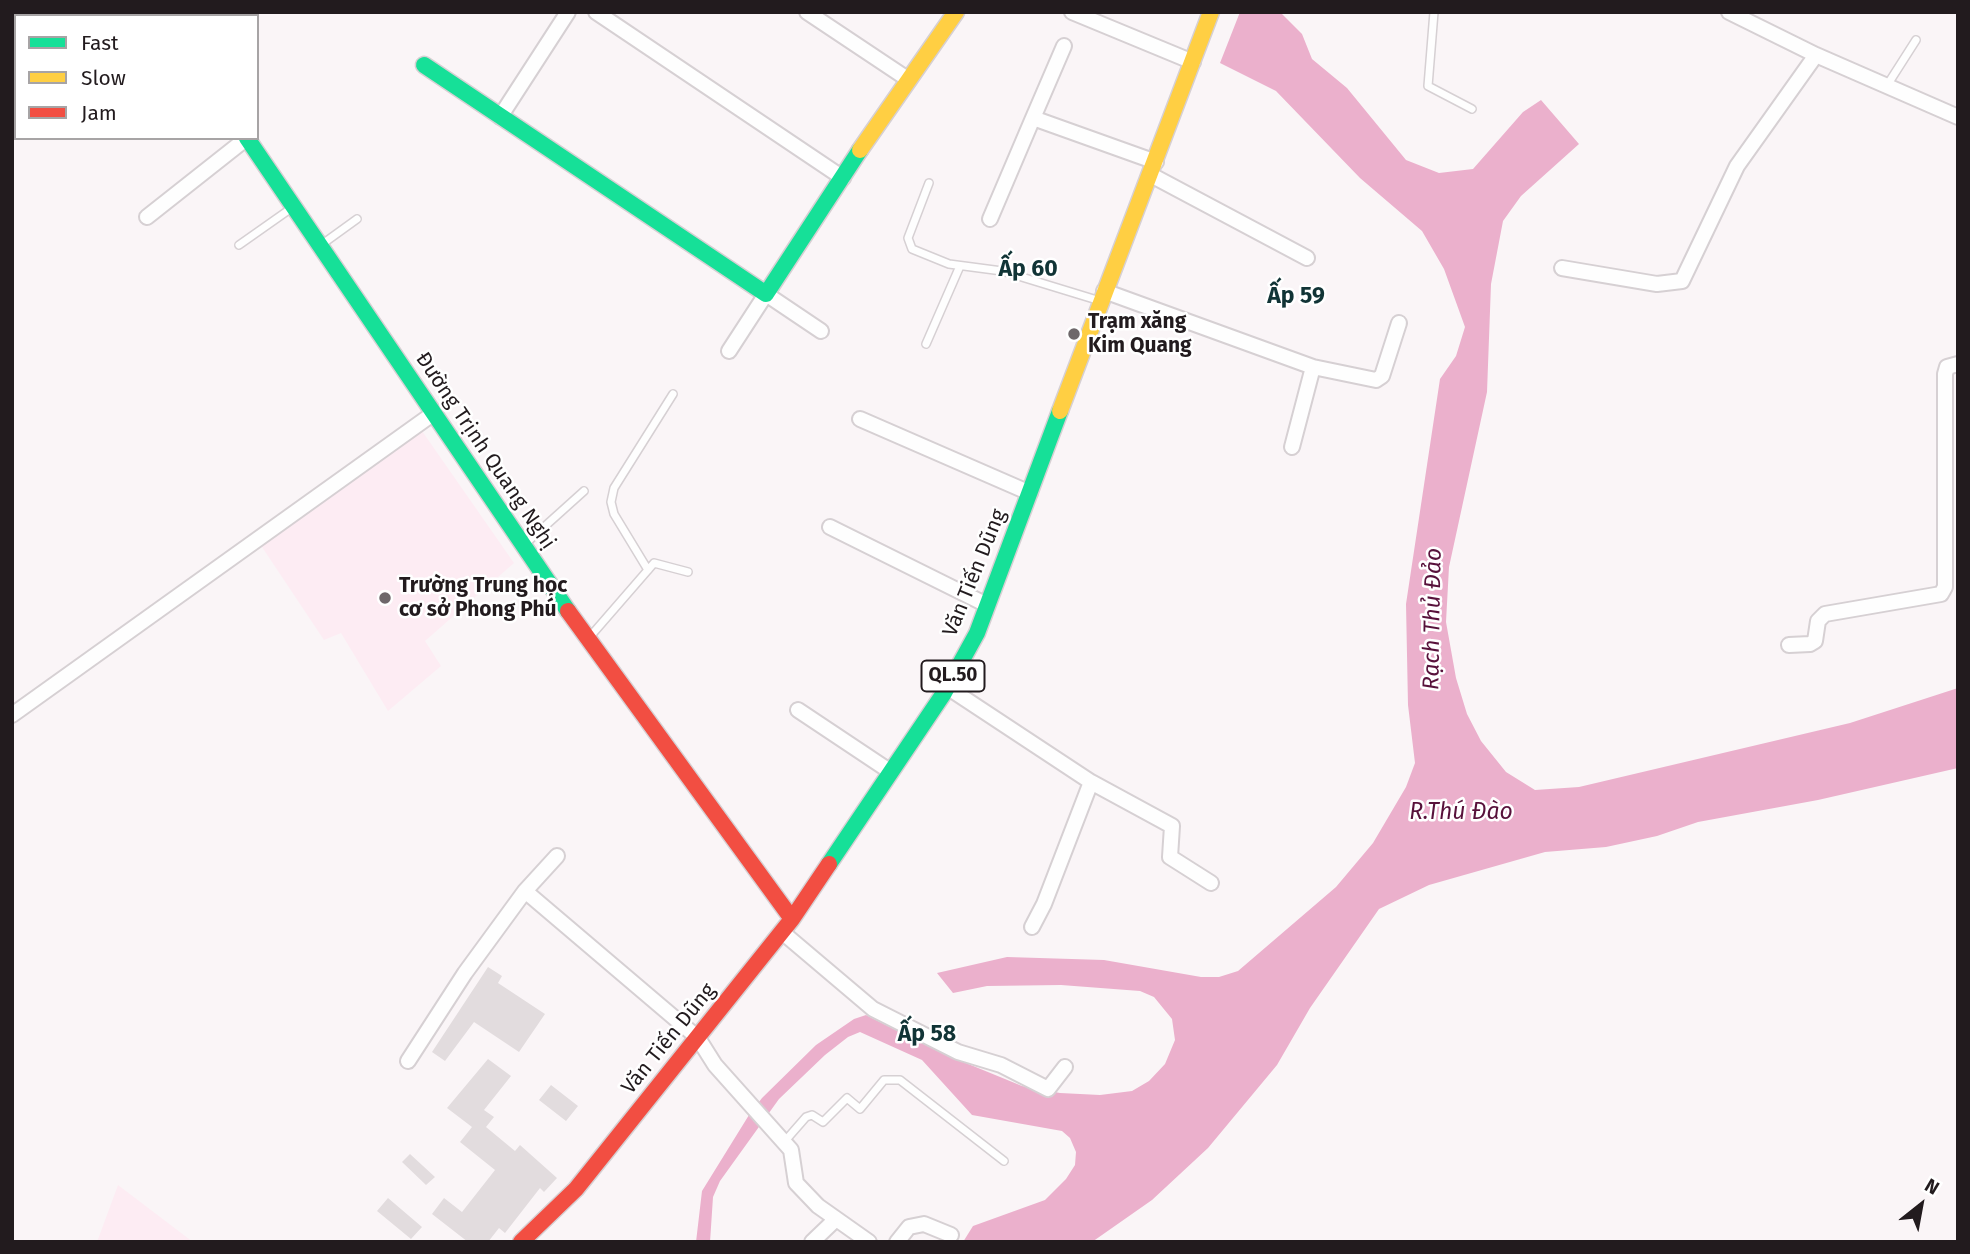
<!DOCTYPE html>
<meta charset="utf-8">
<style>
body{margin:0}
#map{position:relative;width:1970px;height:1254px;overflow:hidden;background:#faf5f7;font-family:"Fira Sans",sans-serif}
canvas{display:block}
.frame{position:absolute;inset:0;border:14px solid #221b1e;pointer-events:none}
.legend{position:absolute;left:14px;top:14px;width:245px;height:126px;box-sizing:border-box;background:#fff;border:2px solid #a7a4a5;margin:0;padding:9px 12px;list-style:none;font-size:21px;color:#221b1e}
.legend li{display:flex;align-items:center;gap:14px;height:35px}
.legend b{width:35px;border:2px solid #a7a4a5}
.north{position:absolute;left:1886px;top:1170px;width:70px;height:70px;-webkit-text-stroke:5px #fff;paint-order:stroke;rotate:31deg;font-size:19px;font-weight:700;line-height:28px;text-align:center;color:#221b1e}
.north::after{content:'';display:block;margin:auto;width:24px;height:32px;background:#221b1e;clip-path:polygon(50% 0,100% 100%,50% 72%,0 100%)}
</style>
<div id="map">
<canvas width="1970" height="1254"></canvas>
<div class="frame"></div>
<ul class="legend">
<li><b style="height:9px;background:#16e098"></b>Fast</li>
<li><b style="height:9px;background:#ffcf43"></b>Slow</li>
<li><b style="height:9px;background:#f24e42"></b>Jam</li>
</ul>
<div class="north">N</div>
</div>
<script>
const g = document.querySelector('canvas').getContext('2d');
g.lineJoin = 'round';
function fill(path, color) {
  g.fillStyle = color;
  g.fill(path, 'evenodd');
}
function shape(rows) {
  const path = new Path2D();
  for (const r of rows) {
    path.moveTo(r[0], r[1]);
    for (let i = 2; i < r.length; i += 2) path.lineTo(r[i], r[i + 1]);
  }
  return path;
}
function trace(path, color, width, dash) {
  g.strokeStyle = color;
  g.lineWidth = width;
  g.lineCap = dash ? 'butt' : 'round';
  g.setLineDash(dash || []);
  g.stroke(path);
}
function write(font, color, halo, rows, align = 'center') {
  g.font = font + ' "Fira Sans",sans-serif';
  g.lineWidth = 5;
  g.setLineDash([]);
  g.textBaseline = 'middle';
  g.strokeStyle = halo;
  g.fillStyle = color;
  for (const [text, x, y, turn = 0] of rows) {
    g.save();
    g.translate(x, y);
    g.rotate((+turn || 0) * Math.PI / 180);
    g.textAlign = isNaN(turn) ? turn : align;
    if (halo) g.strokeText(text, 0, 0);
    g.fillText(text, 0, 0);
    g.restore();
  }
}
fill(shape([
 [422,431,514,563,425,641,441,666,388,711,341,633,324,640,260,544],
 [118,1185,193,1242,97,1242]
]), '#fdecf3');
fill(shape([
 [1240,12,1282,14,1302,34,1312,59,1347,88,1406,160,1439,173,1473,169,1523,112,1541,100,1579,144,1521,196,1503,221,1491,284,1487,392,1449,567,1446,622,1456,678,1467,714,1481,741,1506,772,1535,790,1579,787,1850,723,1958,688,1958,768,1818,800,1698,822,1657,836,1606,847,1545,852,1429,885,1379,909,1310,1008,1277,1065,1208,1148,1152,1200,1092,1242,963,1242,973,1226,1045,1200,1066,1179,1075,1165,1076,1152,1070,1138,1062,1131,972,1115,922,1060,860,1032,848,1037,825,1055,779,1099,720,1181,713,1197,710,1242,696,1242,702,1191,749,1115,762,1098,816,1045,854,1019,866,1015,944,1054,1022,1086,1060,1093,1100,1095,1132,1091,1149,1081,1165,1064,1175,1040,1172,1019,1154,997,1140,991,1061,985,987,986,953,993,937,973,1007,957,1104,960,1201,977,1219,977,1238,971,1336,887,1373,843,1406,787,1415,763,1408,705,1406,604,1440,379,1456,356,1465,327,1444,269,1422,231,1360,178,1276,91,1220,63]
]), '#ebb0cc');
fill(shape([
 [488,967,502,976,498,983,545,1014,519,1052,474,1022,445,1061,432,1052],
 [488,1059,511,1076,484,1110,494,1117,486,1127,515,1151,520,1145,557,1178,544,1192,540,1188,505,1233,499,1228,488,1242,468,1242,432,1214,444,1198,462,1212,495,1170,460,1142,472,1127,447,1108],
 [551,1085,578,1106,566,1121,539,1100],
 [410,1154,435,1177,426,1185,402,1162],
 [388,1198,422,1227,411,1239,377,1211]
]), '#e2dcde');
const lane = shape([
 [1434,12,1428,86,1472,109],
 [1886,87,1916,40],
 [929,183,908,238,912,249,949,264,1002,271,1097,300],
 [239,245,293,207],
 [321,245,357,219],
 [926,344,960,266],
 [524,545,584,491],
 [648,570,614,514,611,502,614,488,673,394],
 [588,639,654,563,688,572],
 [785,1141,806,1117,812,1115,823,1122,847,1098,860,1109,884,1080,900,1080,1004,1161]
]);
const street = shape([
 [596,12,843,178],
 [807,12,909,80],
 [1072,12,1193,62],
 [1729,12,1816,55,1958,117],
 [50,16,55,12],
 [12,48,16,45],
 [500,117,568,12],
 [1033,118,1064,46],
 [1151,175,1307,258],
 [147,217,247,138],
 [990,219,1033,118,1156,162],
 [1562,268,1657,284,1682,281,1737,166,1816,55],
 [1104,291,1313,367,1292,447],
 [729,351,766,294,821,331],
 [1313,367,1376,380,1382,376,1399,323],
 [860,419,1030,493],
 [830,527,987,605],
 [1789,645,1810,644,1815,641,1818,621,1825,614,1941,594,1945,587,1945,374,1947,367,1958,364],
 [947,687,1091,782,1044,904,1032,927],
 [798,710,891,772],
 [12,715,434,413],
 [1091,782,1172,826,1170,857,1211,883],
 [525,891,698,1038,715,1065,791,1150,796,1183,818,1206,869,1242],
 [782,932,873,1009,958,1052,1001,1065,1048,1089,1065,1067],
 [408,1061,465,973,525,891,557,856],
 [812,1242,836,1219],
 [897,1242,909,1227,924,1224,951,1235]
]);
const fast = shape([
 [424,65,766,294,860,150],
 [247,138,568,611],
 [829,864,944,693,977,633,1060,411]
]);
const slow = shape([
 [162,12,164,16],
 [860,150,956,12],
 [1060,411,1211,12]
]);
const jam = shape([
 [568,611,792,919],
 [521,1242,576,1189,792,919,829,864]
]);
trace(lane, '#d6d0d3', 10);
trace(street, '#d6d0d3', 18);
trace(fast, '#d6d0d3', 19);
trace(slow, '#d6d0d3', 19);
trace(jam, '#d6d0d3', 19);
trace(lane, '#fefefe', 7);
trace(street, '#fefefe', 14);
trace(fast, '#16e098', 16);
trace(slow, '#ffcf43', 16);
trace(jam, '#f24e42', 16);
for (const [x, y, r, color] of [
 [1074,334,7,"#6e676a"],
 [385,598,7,"#6e676a"]
]) {
  const dot = new Path2D();
  dot.arc(x, y, r, 0, 2 * Math.PI);
  g.fillStyle = color;
  g.fill(dot);
  trace(dot, '#fff', 2.5);
}
for (const [x, y, w] of [
 [953,676,63]
]) {
  const box = new Path2D();
  box.roundRect(x - w / 2, y - 15.5, w, 31, 5);
  g.fillStyle = '#fff';
  g.fill(box);
  trace(box, '#221b1e', 2);
}
write('bold 19px', '#221b1e', null, [
 ["QL.50",953,676]
]);
write('bold 21px', '#221b1e', '#fff', [
 ["Trạm xăng",1088,322],
 ["Kim Quang",1088,346],
 ["Trường Trung học",399,586],
 ["cơ sở Phong Phú",399,610]
], 'left');
write('21px', '#221b1e', '#fff', [
 ["Đường Trịnh Quang Nghị",485,451,56],
 ["Văn Tiến Dũng",975,573,-68],
 ["Văn Tiến Dũng",669,1039,-51]
]);
write('bold 23px', '#113436', '#fff', [
 ["Ấp 60",1028,270],
 ["Ấp 59",1296,297],
 ["Ấp 58",927,1035]
]);
write('italic 23px', '#58113b', '#fff', [
 ["Rạch Thủ Đảo",1433,619,-89],
 ["R.Thú Đào",1461,813]
]);
</script>
